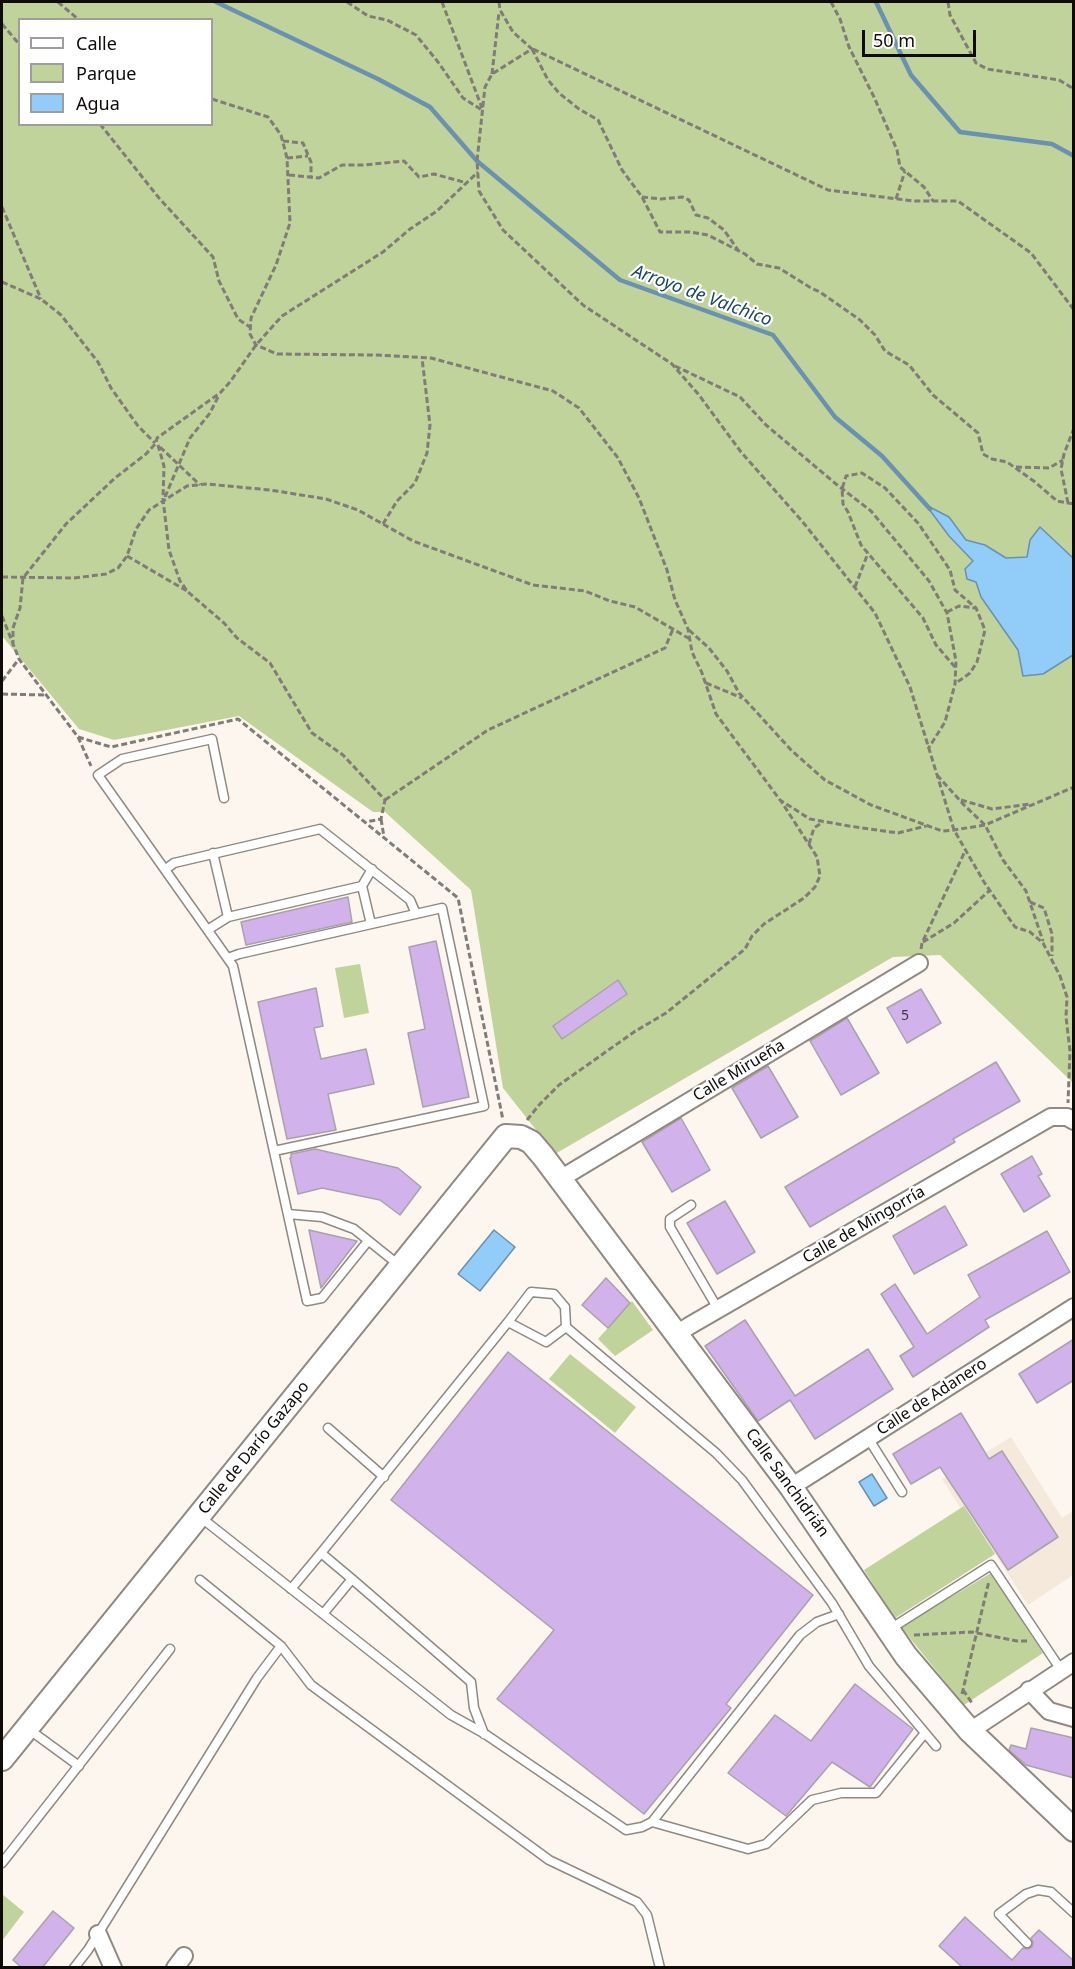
<!DOCTYPE html>
<meta charset="utf-8">
<style>
body{margin:0}
#map{position:relative;width:1075px;height:1969px;overflow:hidden;background:#fdf6ef;font-family:"Noto Sans",sans-serif}
canvas{display:block}
.frame{position:absolute;inset:0;border:3px solid #0e0b09;pointer-events:none}
.legend{position:absolute;left:18px;top:18px;width:195px;height:108px;box-sizing:border-box;background:#fff;border:2px solid #9f9d9d;margin:0;padding:8px 10px;list-style:none;font-size:18px;color:#0e0b09}
.legend li{display:flex;align-items:center;gap:12px;height:30px}
.legend b{width:30px;border:2px solid #9f9d9d}
.scale{position:absolute;left:862px;top:30px;width:114px;height:27px;box-sizing:border-box;border:3px solid #0e0b09;border-top:0;padding-left:8px;font-size:18px;line-height:21px;white-space:nowrap;color:#0e0b09;-webkit-text-stroke:4px #fff;paint-order:stroke}
</style>
<div id="map">
<canvas width="1075" height="1969"></canvas>
<div class="frame"></div>
<ul class="legend">
<li><b style="height:8px;background:#fff"></b>Calle</li>
<li><b style="height:16px;background:#bfd39a"></b>Parque</li>
<li><b style="height:16px;background:#92ccf8"></b>Agua</li>
</ul>
<div class="scale">50 m</div>
</div>
<script>
const g = document.querySelector('canvas').getContext('2d');
g.lineJoin = 'round';
function fill(path, color) {
  g.fillStyle = color;
  g.fill(path, 'evenodd');
}
function shape(rows) {
  const path = new Path2D();
  for (const r of rows) {
    path.moveTo(r[0], r[1]);
    for (let i = 2; i < r.length; i += 2) path.lineTo(r[i], r[i + 1]);
  }
  return path;
}
function trace(path, color, width, dash) {
  g.strokeStyle = color;
  g.lineWidth = width;
  g.lineCap = dash ? 'butt' : 'round';
  g.setLineDash(dash || []);
  g.stroke(path);
}
function write(font, color, halo, rows, align = 'center') {
  g.font = font + ' "Noto Sans",sans-serif';
  g.lineWidth = 4.5;
  g.setLineDash([]);
  g.textBaseline = 'middle';
  g.strokeStyle = halo;
  g.fillStyle = color;
  for (const [text, x, y, turn = 0] of rows) {
    g.save();
    g.translate(x, y);
    g.rotate((+turn || 0) * Math.PI / 180);
    g.textAlign = isNaN(turn) ? turn : align;
    if (halo) g.strokeText(text, 0, 0);
    g.fillText(text, 0, 0);
    g.restore();
  }
}
fill(shape([
 [1011,1437,1062,1518,1073,1511,1073,1575,1028,1605,995,1554,895,1618,864,1570,961,1509,942,1479]
]), '#f5e9dc');
fill(shape([
 [2,2,1073,2,1073,1083,940,955,893,957,555,1154,503,1088,471,890,385,812,373,812,239,716,114,740,79,729,2,636],
 [20,20,212,20,212,124,20,124],
 [360,964,369,1013,344,1018,335,968],
 [632,1301,653,1330,615,1356,598,1339],
 [570,1354,636,1407,615,1433,549,1379],
 [964,1506,995,1554,895,1618,864,1570],
 [991,1573,1043,1653,964,1705,901,1627],
 [2,1894,24,1912,2,1941]
]), '#bfd39a');
const water = shape([
 [926,505,949,517,966,540,985,545,1006,558,1027,557,1030,540,1040,527,1073,558,1073,655,1043,674,1023,676,1018,650,981,597,976,582,967,579,965,569,973,561,949,536,926,505],
 [494,1230,515,1247,480,1291,458,1274,494,1230],
 [872,1474,887,1498,874,1506,859,1482,872,1474]
]);
fill(water, '#92ccf8');
trace(water, '#6a92b0', 1.5);
trace(shape([
 [216,2,378,79,430,107,477,161,620,280,773,335,835,417,882,456,930,509],
 [876,2,911,75,960,132,1052,144,1074,156]
]), '#6a92b0', 4.5);
const building = shape([
 [348,897,352,922,246,945,241,922,348,897],
 [436,941,469,1097,423,1107,408,1033,425,1029,409,947,436,941],
 [618,980,627,994,562,1039,553,1026,618,980],
 [316,988,323,1026,314,1028,321,1059,366,1049,374,1084,328,1094,336,1130,287,1139,258,1002,316,988],
 [921,989,941,1023,907,1043,887,1008,921,989],
 [847,1018,879,1073,841,1095,810,1041,847,1018],
 [996,1062,1020,1101,953,1139,955,1142,810,1227,785,1187,996,1062],
 [768,1066,798,1117,761,1138,732,1088,768,1066],
 [681,1118,710,1170,672,1192,642,1142,681,1118],
 [315,1149,398,1168,421,1187,400,1215,380,1200,322,1188,298,1194,290,1158,291,1158,291,1154,315,1149],
 [1032,1156,1042,1174,1038,1176,1050,1196,1024,1212,1001,1174,1032,1156],
 [725,1201,755,1252,717,1274,687,1223,725,1201],
 [945,1206,967,1245,914,1274,893,1236,945,1206],
 [309,1230,357,1241,321,1288,309,1230],
 [1047,1231,1070,1272,985,1320,989,1327,913,1377,900,1356,914,1347,881,1294,895,1284,927,1334,980,1297,968,1275,1047,1231],
 [606,1278,630,1303,608,1328,582,1305,606,1278],
 [745,1320,795,1396,868,1349,893,1389,815,1439,790,1400,758,1421,705,1346,745,1320],
 [1074,1339,1074,1380,1037,1403,1019,1374,1074,1339],
 [508,1352,813,1595,726,1704,731,1708,644,1814,497,1699,554,1630,391,1500,508,1352],
 [961,1413,989,1459,1002,1451,1058,1537,1008,1570,940,1467,911,1484,893,1454,961,1413],
 [855,1684,913,1729,870,1787,832,1762,786,1816,728,1773,775,1715,811,1741,855,1684],
 [1031,1728,1074,1738,1074,1778,1026,1765,1009,1750,1011,1745,1026,1749,1031,1728],
 [53,1911,74,1928,42,1968,22,1968,13,1960,53,1911],
 [965,1917,1012,1960,1023,1948,1028,1949,1032,1947,1033,1942,1031,1938,1039,1930,1074,1961,1074,1968,963,1968,939,1946,965,1917]
]);
fill(building, '#d1b2eb');
trace(building, '#a8a3ab', 1.5);
const lane = shape([
 [224,798,212,739,122,759,98,775,233,966,307,1301,322,1298,368,1241],
 [213,853,228,917],
 [166,869,174,863,320,829,410,900,416,914],
 [371,924,362,886,372,869],
 [209,929,228,917,362,886],
 [228,958,239,954,442,908,484,1106,274,1151],
 [691,1205,670,1219,670,1227,718,1309],
 [288,1214,322,1217,354,1229,400,1266],
 [508,1322,531,1292,554,1294,565,1307,566,1327],
 [328,1428,384,1477],
 [868,1438,902,1492],
 [199,1516,451,1715,485,1734,626,1830,642,1827,652,1822,800,1635,817,1622,839,1614],
 [321,1553,508,1322,546,1342,566,1327,716,1453,742,1480,832,1603,869,1666,936,1746],
 [352,1579,471,1682,474,1708,484,1734],
 [200,1580,281,1646,311,1685,549,1860,637,1902,647,1915,660,1968],
 [291,1589,321,1553,352,1579,323,1614],
 [890,1629,991,1565,1061,1670],
 [27,1728,79,1766],
 [652,1822,748,1849,766,1844,812,1800,841,1793,876,1793,925,1733],
 [2,1863,170,1649],
 [1027,1943,999,1914,1026,1894,1038,1890,1051,1892,1074,1913],
 [74,1968,88,1950,257,1678,281,1646]
]);
const street = shape([
 [560,1179,919,963],
 [677,1334,689,1326,1051,1117,1067,1117,1074,1121],
 [791,1487,1074,1307],
 [1029,1690,1049,1711,1074,1718],
 [970,1731,1074,1662],
 [98,1934,113,1968],
 [175,1968,184,1956]
]);
const secondary = shape([
 [2,1759,506,1136,521,1137,531,1142,543,1156,791,1487,906,1656,970,1731,1074,1830]
]);
trace(lane, '#908983', 11);
trace(street, '#908983', 20);
trace(secondary, '#908983', 26);
trace(shape([
 [58,2,79,20],
 [347,2,368,16,387,20,416,35,438,62,463,98,482,110],
 [442,2,482,108],
 [499,2,500,10,513,32,532,49,492,74,485,87,477,161,479,191,503,230,583,305,672,364,699,395,741,452,802,521,875,613,910,687,954,830,984,882,1015,927,1030,932,1043,943,1060,976,1067,997,1066,1017,1070,1051,1068,1103],
 [831,2,840,19,849,47,874,97,897,150,900,167,924,187,933,201],
 [948,2,950,15,976,63,987,69,1059,80,1074,89],
 [2,24,20,45],
 [532,49,548,80,559,93,579,109,598,120,622,170,642,197,660,232,690,232,708,235,745,254,757,264,779,268,811,288,820,292,860,320,875,335,885,351,909,365,933,395,978,433,983,454,992,459,1007,462,1035,482,1057,501,1074,504],
 [533,49,828,190,913,201,958,201,1031,253,1074,310],
 [492,74,499,12],
 [212,99,268,117,281,135,287,158,290,223,276,265,251,318,250,334,256,345,277,354,375,355,431,358,553,391,579,408,618,458,639,498,667,570,675,600,688,629,692,652,702,673,716,714,780,800,810,819,849,826,898,833,926,826],
 [100,124,159,198,213,257,219,281,238,319,250,327],
 [283,141,303,143,311,162,311,177],
 [287,158,308,156],
 [289,175,319,178,342,165,364,165,404,161,419,177,434,174,467,183],
 [642,197,661,199,682,197,689,200,696,215,708,218,724,230,738,250],
 [896,199,905,171],
 [2,207,41,299],
 [2,282,41,299,61,315,98,362,111,388,138,426,155,443],
 [675,366,740,397,766,425,836,484,871,511,929,581,947,613,956,661,955,684,945,722,928,749],
 [158,445,164,466,163,499,169,550,180,581,188,592,224,623,237,638,270,663,312,733,343,755,385,800,381,819,366,822],
 [160,447,200,485],
 [1016,467,1049,468,1063,460],
 [165,497,190,438,210,413,219,395],
 [1068,503,1061,469,1064,454,1074,428],
 [383,524,397,501,415,483,427,453,430,425,422,358],
 [127,556,187,591],
 [2,577,74,578,106,574,118,568,127,556,136,529,149,510,187,486,207,484,270,490,326,499,358,510,413,541,533,585,585,591,610,601,635,607,690,639],
 [855,587,868,553],
 [947,612,959,606,975,608],
 [2,616,19,659,78,737,111,747,238,719,458,898,503,1120],
 [689,630,709,648,727,671,739,693,792,751,825,780,871,805,942,831,954,830,985,825,1074,787],
 [13,646,13,628,20,608,23,578,66,524,115,478,146,454,156,443,157,438,220,393,230,382,256,345,282,316,383,252,410,229,437,211,478,172],
 [955,667,936,645,923,618,861,545,848,512,843,504,842,489,846,476,862,473,885,488,918,523,950,570,955,590,976,608,985,630,977,662,970,673,956,683],
 [2,681,19,659],
 [706,683,742,698],
 [2,694,44,695],
 [78,737,91,766],
 [937,775,964,805,985,825,1003,860,1026,891,1043,941],
 [385,800,488,730,665,648,673,629],
 [961,800,992,809,1031,804],
 [381,819,384,837],
 [809,844,814,828,823,822],
 [1030,902,1044,908,1052,934,1052,956],
 [923,942,954,923,990,890],
 [921,949,922,943,966,849],
 [527,1120,539,1105,559,1085,634,1032,666,1013,745,949,752,936,764,924,804,898,815,887,820,876,817,857,781,801],
 [914,1635,972,1632,1017,1641,1030,1641],
 [963,1690,972,1703],
 [962,1694,989,1581]
]), '#817c77', 3, [6, 3]);
trace(lane, '#fff', 8);
trace(street, '#fff', 16);
trace(secondary, '#fff', 22);
write('14px', '#3f3542', null, [
 ["5",905,1016]
]);
write('16px', '#0e0b09', '#fff', [
 ["Calle Mirueña",739,1071,-31],
 ["Calle de Mingorría",864,1225,-30],
 ["Calle de Adanero",932,1397,-33],
 ["Calle de Darío Gazapo",254,1448,-51],
 ["Calle Sanchidrián",787,1483,54]
]);
write('italic 18px', '#1a4663', '#fff', [
 ["Arroyo de Valchico",702,296,20]
]);
</script>
